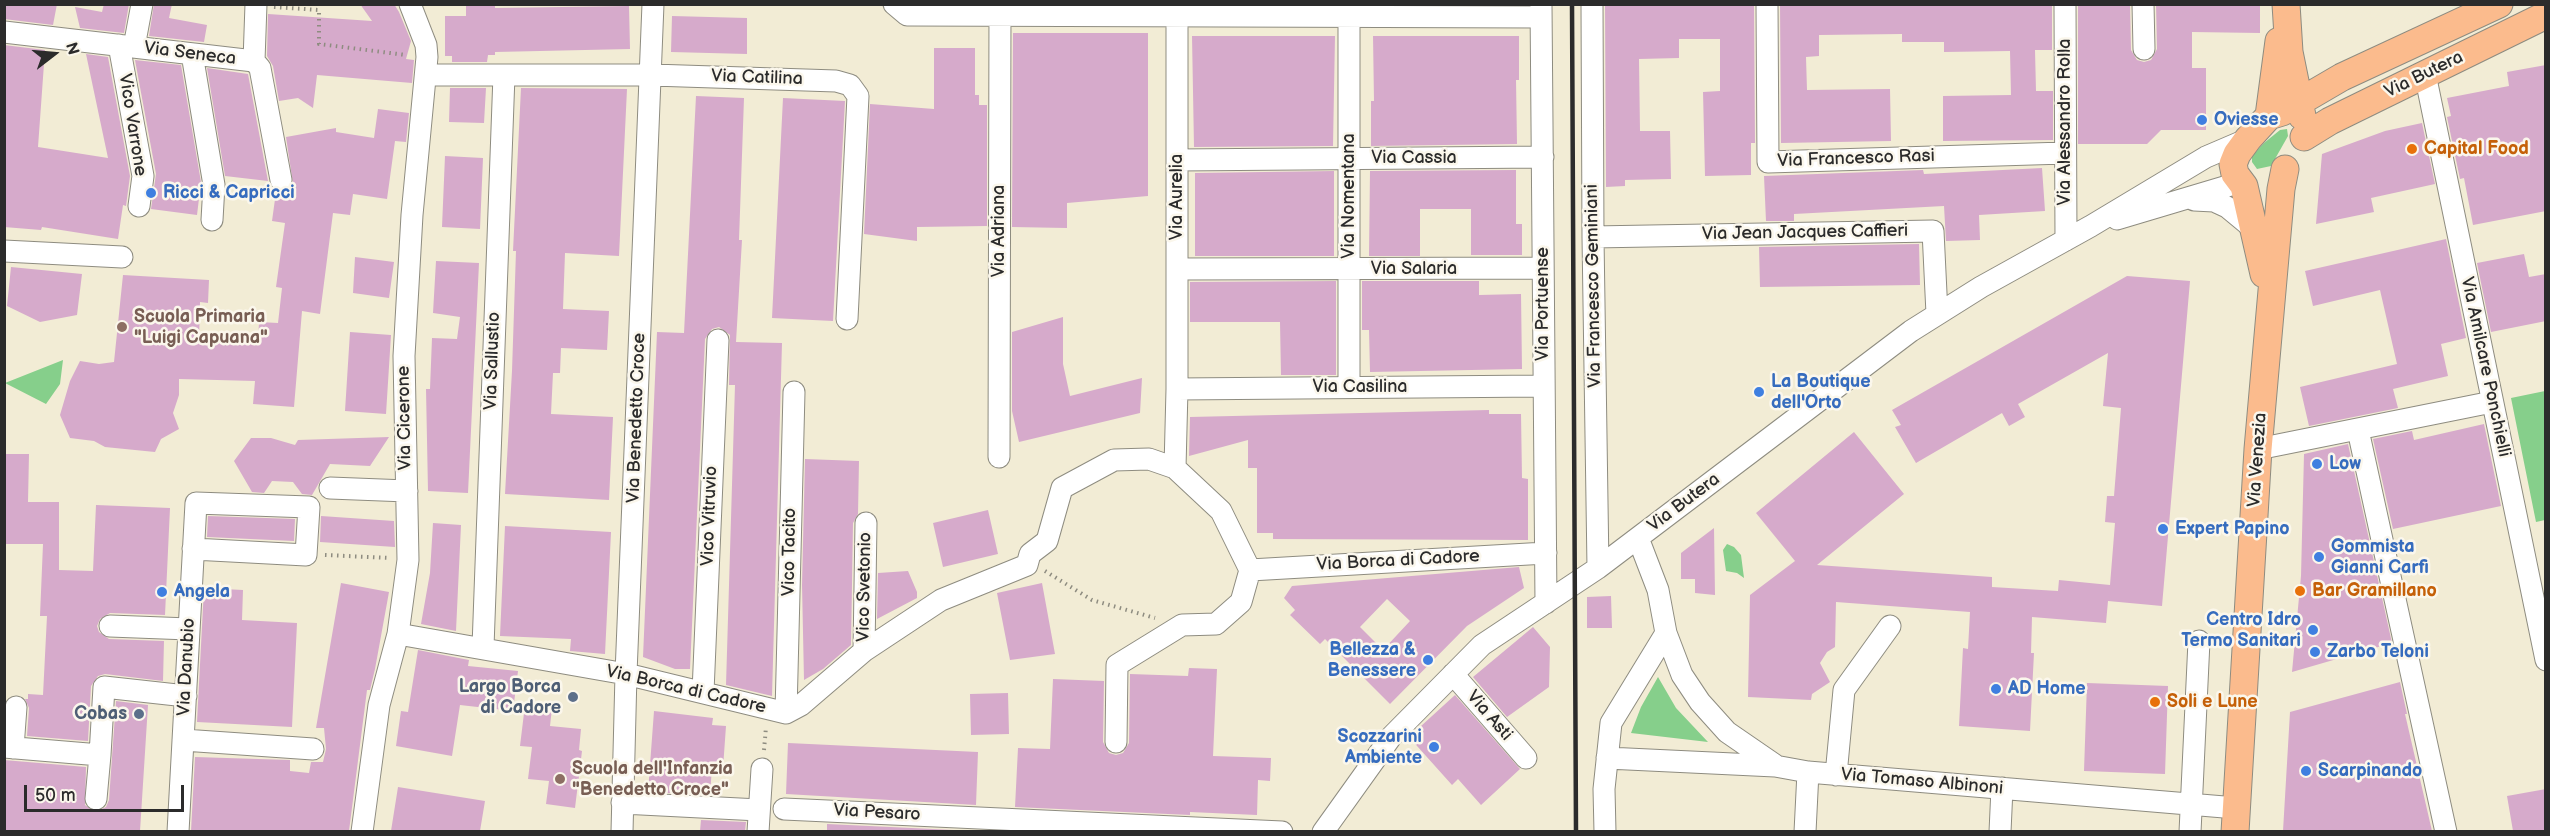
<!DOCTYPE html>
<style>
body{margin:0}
#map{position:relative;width:2550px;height:836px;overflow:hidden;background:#f2ecd5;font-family:"Balsamiq Sans",sans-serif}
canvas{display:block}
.frame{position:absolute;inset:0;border:6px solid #2b2b2b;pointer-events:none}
.north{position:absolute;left:24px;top:24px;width:60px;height:60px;-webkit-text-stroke:4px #fbf7ec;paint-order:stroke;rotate:74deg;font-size:16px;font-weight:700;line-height:24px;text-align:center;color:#2b2b2b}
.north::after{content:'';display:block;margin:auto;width:21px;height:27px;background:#2b2b2b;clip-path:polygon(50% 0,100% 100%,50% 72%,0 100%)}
.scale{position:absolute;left:24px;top:785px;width:160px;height:27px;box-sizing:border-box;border:3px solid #2b2b2b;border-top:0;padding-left:8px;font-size:18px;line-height:21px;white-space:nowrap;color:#2b2b2b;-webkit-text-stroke:4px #fbf7ec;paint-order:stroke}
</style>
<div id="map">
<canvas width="2550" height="836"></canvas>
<div class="frame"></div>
<div class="north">N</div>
<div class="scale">50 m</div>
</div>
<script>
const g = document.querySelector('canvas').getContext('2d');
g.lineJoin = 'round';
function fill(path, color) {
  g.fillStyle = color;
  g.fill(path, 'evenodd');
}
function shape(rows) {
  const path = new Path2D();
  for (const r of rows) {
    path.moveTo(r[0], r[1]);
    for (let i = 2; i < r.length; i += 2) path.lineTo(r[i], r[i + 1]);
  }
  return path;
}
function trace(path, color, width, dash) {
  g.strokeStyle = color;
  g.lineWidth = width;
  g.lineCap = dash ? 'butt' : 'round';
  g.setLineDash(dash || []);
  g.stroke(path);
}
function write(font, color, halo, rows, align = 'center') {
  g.font = font + ' "Balsamiq Sans",sans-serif';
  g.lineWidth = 5;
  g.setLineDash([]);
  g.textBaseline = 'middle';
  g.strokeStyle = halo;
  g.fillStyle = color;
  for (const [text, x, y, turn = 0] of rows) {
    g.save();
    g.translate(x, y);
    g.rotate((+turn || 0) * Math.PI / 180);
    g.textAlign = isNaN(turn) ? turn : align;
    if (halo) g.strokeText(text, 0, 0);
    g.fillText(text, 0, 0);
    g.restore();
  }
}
fill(shape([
 [2287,129,2288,136,2271,166,2257,169,2252,162,2252,156,2264,143,2280,130],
 [63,360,60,384,46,404,5,383],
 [2545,391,2545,520,2536,522,2511,398],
 [1727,544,1734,547,1741,555,1744,578,1737,573,1726,571,1723,550],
 [1658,677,1676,708,1708,742,1631,733,1641,707]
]), '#86cf8b');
fill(shape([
 [4,4,57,4,53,25,4,19],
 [104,4,129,4,124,33,80,28,75,7,102,12],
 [154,4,172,4,169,18,207,25,204,42,149,36],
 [360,4,394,4,399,12,411,41,406,59,414,60,412,83,317,75,313,108,298,98,279,101,273,66,267,56,268,14,372,21],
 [466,4,495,4,495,8,629,6,630,49,495,52,495,55,488,55,487,62,452,62,452,56,445,56,445,16,466,16],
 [1605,4,1754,4,1755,143,1751,143,1751,175,1705,176,1703,92,1720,91,1720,39,1679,39,1679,58,1639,59,1640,131,1670,131,1671,179,1625,180,1625,186,1606,187],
 [1780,4,2052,4,2052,50,2035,50,2036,91,2053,91,2053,140,1943,141,1943,96,2011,95,2010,51,1944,52,1944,42,1902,42,1902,34,1819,35,1819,56,1806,57,1807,90,1890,89,1891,141,1781,143],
 [2078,4,2130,4,2131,50,2137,60,2144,62,2151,60,2157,49,2156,4,2260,4,2260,33,2192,32,2192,68,2206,68,2206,130,2161,130,2147,144,2078,144],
 [672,16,747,18,747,54,671,52],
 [1013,33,1148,33,1148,196,1067,203,1067,228,1012,227],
 [1192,36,1335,36,1333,146,1194,147],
 [1373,36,1519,36,1519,80,1516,80,1517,144,1371,146,1371,101,1374,101],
 [4,45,45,50,38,147,108,158,86,54,108,57,130,176,126,206,123,205,118,239,42,227,41,230,4,227],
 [934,48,975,48,975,95,979,95,979,105,987,105,987,226,917,227,917,241,864,234,870,104,934,109],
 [135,60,181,65,201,182,197,215,151,209,156,174],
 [2546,65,2546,211,2473,225,2464,178,2460,179,2447,117,2451,116,2447,98,2509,86,2507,72],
 [207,68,248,74,268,181,225,176],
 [450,88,486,88,484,123,449,122],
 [521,88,627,89,619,256,565,253,563,309,609,311,607,350,561,348,560,373,553,373,551,414,613,417,609,500,505,494,512,371,516,251,513,251],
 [696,96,744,98,739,240,742,240,736,342,782,343,772,696,726,685,735,385,729,385,730,335,719,327,712,329,705,339,690,669,675,669,643,657,657,332,684,333],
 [783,98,845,101,833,321,772,318],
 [378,109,409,113,406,142,395,141,387,199,353,194,350,215,333,213,320,314,302,311,294,407,253,404,255,381,179,379,179,395,173,413,179,429,161,439,155,452,105,447,94,441,70,438,60,415,70,381,80,361,99,364,114,362,123,275,209,280,208,303,200,302,199,342,258,343,259,322,278,323,282,288,276,287,285,223,272,221,276,192,284,192,293,184,286,137,336,128,336,132,374,138],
 [2422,123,2435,184,2371,198,2374,212,2316,224,2322,154,2385,131],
 [445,156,483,158,480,229,442,227],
 [2042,168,2045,211,1979,215,1980,240,1946,241,1944,206,1794,214,1794,221,1766,221,1764,176,1923,170,1924,174],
 [1516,170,1516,224,1522,224,1522,255,1471,255,1471,209,1420,209,1420,256,1369,256,1370,171],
 [1334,171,1334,256,1195,256,1195,173],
 [2446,239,2466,338,2441,344,2448,376,2393,389,2398,408,2309,426,2300,387,2397,364,2380,290,2313,306,2305,271],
 [1919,244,1920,285,1760,287,1759,247],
 [2524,254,2529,277,2546,274,2546,321,2491,332,2477,263],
 [355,257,394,262,389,298,353,293],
 [436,261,479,263,468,493,428,491,426,389,430,389,432,338,457,339,460,317,433,313],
 [11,267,82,274,77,315,40,322,7,306],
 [2127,276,2190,281,2162,606,2108,601,2106,623,2032,617,2031,653,2034,653,2030,731,1959,726,1963,648,1968,649,1970,612,1836,602,1835,647,1827,652,1820,663,1830,682,1812,694,1811,700,1748,697,1750,595,1795,561,1756,513,1854,432,1904,494,1817,565,1992,577,1992,587,2058,591,2059,580,2110,585,2115,523,2105,522,2107,496,2114,496,2121,408,2103,406,2108,353,2018,404,2025,417,2009,426,2002,413,1916,463,1895,427,1901,425,1892,410],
 [1336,281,1336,375,1281,375,1280,322,1190,322,1190,282],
 [1362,281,1479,281,1479,295,1521,294,1522,369,1370,372,1369,330,1362,330],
 [1063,317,1063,364,1070,396,1142,378,1140,413,1019,442,1012,411,1012,332],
 [350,332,391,335,386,414,345,411],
 [1489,410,1489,414,1521,414,1522,478,1528,479,1528,540,1273,539,1273,533,1257,533,1257,468,1248,468,1248,440,1189,456,1190,417],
 [2484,424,2501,506,2393,529,2373,439,2412,431,2414,440],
 [389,437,370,466,330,464,312,495,302,494,293,482,272,481,264,493,252,492,234,461,251,438,271,438,295,445,298,440],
 [2348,444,2392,643,2292,672,2301,576,2304,454],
 [4,454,29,454,28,502,59,502,59,570,93,571,96,505,170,508,165,615,110,613,100,619,97,626,99,632,109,639,164,641,163,681,105,674,98,676,91,686,88,741,27,736,29,708,25,699,28,699,28,694,43,695,47,616,40,616,43,544,4,544],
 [805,459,859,461,858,514,853,523,851,645,823,669,804,680,802,585],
 [988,510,998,554,943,567,933,523],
 [208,516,295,519,294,541,207,537],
 [321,516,394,521,395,547,320,542],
 [433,523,461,525,456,631,421,624,430,573],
 [505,526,611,532,605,654,570,651,571,639,500,636],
 [1714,528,1715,595,1695,593,1695,579,1681,579,1681,553],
 [1519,567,1524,588,1467,626,1390,704,1325,639,1320,644,1290,615,1295,610,1284,598,1292,586],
 [1387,599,1410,621,1383,650,1360,627],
 [908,571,917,592,917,598,877,619,878,573],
 [341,583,389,592,375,669,370,690,367,690,349,831,191,831,195,757,290,760,290,771,309,773,311,762,323,762,326,749,324,728,316,728],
 [1042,583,1055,654,1010,660,997,593],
 [204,588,243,590,242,620,297,623,292,727,197,722],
 [1611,596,1612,628,1587,628,1587,597],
 [1533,627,1550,647,1549,687,1507,717,1473,677],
 [418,650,469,660,468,666,518,671,513,711,460,705,452,756,396,746,401,711,408,712],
 [1189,668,1217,669,1213,756,1271,758,1270,781,1258,780,1257,815,1190,812,1190,815,1015,807,1018,748,1050,749,1053,679,1104,681,1103,742,1109,753,1116,755,1123,753,1129,743,1130,674,1188,676],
 [2400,682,2407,714,2405,714,2432,831,2283,831,2290,712],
 [2087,683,2168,686,2165,774,2084,771],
 [1008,693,1009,734,971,735,970,694],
 [1455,695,1520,769,1481,805,1458,779,1452,785,1409,737],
 [116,701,148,705,140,831,4,831,4,760,86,767,85,805,95,812,106,807,109,800],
 [525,705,552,708,550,726,581,729,579,750,582,751,575,808,546,804,549,781,528,779,532,747,520,746],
 [654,711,713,718,712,725,726,726,723,768,712,767,710,795,648,792],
 [788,743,978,752,976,805,786,794],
 [398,787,485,801,480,831,391,831],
 [2546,789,2546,831,2513,831,2507,796],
 [701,820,746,822,745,831,700,831],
 [827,824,975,831,827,831]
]), '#d6aacb');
const minor = shape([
 [894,4,907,15,1541,17],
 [1349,4,1349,387],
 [1541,4,1546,603],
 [1592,4,1593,237,1598,568],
 [1767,4,1768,162,2065,153],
 [2065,4,2066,240],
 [2143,4,2144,49],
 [4,32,254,61,260,68,281,180],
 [119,45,143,176,139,206],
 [134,47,142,4],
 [192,54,214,185,212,220],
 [254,61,256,4],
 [2425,74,2546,660],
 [426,75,652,75,836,81,850,85,858,96,847,319],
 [1177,160,1543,157],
 [2194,200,2214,201,2227,207,2256,231],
 [2117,219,2241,182],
 [1593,237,1933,231,1937,314],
 [4,251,122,257],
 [1177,269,1543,268],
 [1177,389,1543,386],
 [2358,430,2446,832],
 [2258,449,2492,402],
 [999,457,1000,4],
 [1175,468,1177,389,1177,4],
 [330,488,407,491],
 [1638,538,1658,590,1666,633,1682,675,1700,702,1727,732,1775,765],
 [110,626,189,629],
 [398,634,626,674,786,713,801,705,864,651,941,600,1027,565,1030,554,1047,541,1062,488,1114,460,1149,459,1175,468,1221,511,1250,570,1546,553],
 [483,647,504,75],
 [864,651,866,523],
 [1453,674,1526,758],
 [703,692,718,340],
 [786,713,794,392],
 [183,740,313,749],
 [1116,742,1117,665,1182,625,1216,624,1241,602,1250,570],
 [4,747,100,755,104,687,186,696],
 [13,748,16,707],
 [1607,758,1775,766,1808,772,2236,808],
 [1836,775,1844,690,1890,626],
 [96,799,100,755],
 [622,803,759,810],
 [784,809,1282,832],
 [178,832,196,503,309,507,306,555,193,549],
 [362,832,379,705,398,634,408,560,404,356,412,215,427,57,426,45,410,4],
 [622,832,626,674,653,4],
 [758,832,762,769],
 [1323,832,1391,737,1482,645,1598,568,1911,331,1981,287,2091,226,2206,157,2248,139],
 [1605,832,1604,789,1611,723,1666,633],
 [1805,832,1808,772],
 [2000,832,2002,788],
 [2190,832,2199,641]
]);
const major = shape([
 [2286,4,2289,52,2302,116],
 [2269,116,2279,41],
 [2304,137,2330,121,2546,15],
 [2264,274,2244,186,2235,174,2233,164,2237,154,2248,139,2269,116,2282,112,2342,77,2499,4],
 [2235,832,2258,449,2281,189,2285,169]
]);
trace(minor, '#8e8c80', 23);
trace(major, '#8e8c80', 29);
trace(shape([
 [274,7,319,10,319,44,406,55],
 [325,555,390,558],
 [1045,571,1092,600,1155,618],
 [551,691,553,680],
 [764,750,766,727]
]), '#8e8c80', 4, [1.5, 4.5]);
trace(minor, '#fff', 21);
trace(major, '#fbbb8d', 27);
trace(shape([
 [1572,4,1576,832]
]), '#2b2b2b', 4.5);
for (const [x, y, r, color] of [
 [2202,120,6,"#3f7fe0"],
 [2412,149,6,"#e8710a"],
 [151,193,6,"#3f7fe0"],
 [122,327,6,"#8d6e63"],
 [1759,392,6,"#3f7fe0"],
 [2317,464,6,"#3f7fe0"],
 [2163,529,6,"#3f7fe0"],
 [2319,557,6,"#3f7fe0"],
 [2300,591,6,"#e8710a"],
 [162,592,6,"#3f7fe0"],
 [2313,630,6,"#3f7fe0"],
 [2315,652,6,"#3f7fe0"],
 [1428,660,6,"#3f7fe0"],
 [1996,689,6,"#3f7fe0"],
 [573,697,6,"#5c6f8a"],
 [2155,702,6,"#e8710a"],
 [139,714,6,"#5c6f8a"],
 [1434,747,6,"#3f7fe0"],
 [2306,771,6,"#3f7fe0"],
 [560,779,6,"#8d6e63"]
]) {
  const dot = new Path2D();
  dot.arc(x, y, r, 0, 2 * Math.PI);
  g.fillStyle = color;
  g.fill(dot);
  trace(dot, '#fbf7ec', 2);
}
write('18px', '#2b2b2b', '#fbf7ec', [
 ["Via Seneca",190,54,7],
 ["Via Butera",2424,75,-26],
 ["Via Catilina",757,78,2],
 ["Via Alessandro Rolla",2065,122,-90],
 ["Vico Varrone",132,125,81],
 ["Via Cassia",1414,158],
 ["Via Francesco Rasi",1856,159,-2],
 ["Via Nomentana",1349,196,-90],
 ["Via Aurelia",1177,197,-90],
 ["Via Adriana",999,231,-90],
 ["Via Jean Jacques Caffieri",1805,233,-1],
 ["Via Salaria",1414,269],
 ["Via Francesco Geminiani",1594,286,-91],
 ["Via Portuense",1543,304,-90],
 ["Via Sallustio",493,361,-88],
 ["Via Amilcare Ponchielli",2485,367,78],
 ["Via Casilina",1360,387],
 ["Via Cicerone",405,418,-91],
 ["Via Benedetto Croce",637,418,-88],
 ["Via Venezia",2258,460,-86],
 ["Via Butera",1684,503,-37],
 ["Vico Vitruvio",710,516,-88],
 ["Vico Tacito",790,552,-89],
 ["Via Borca di Cadore",1398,561,-3],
 ["Vico Svetonio",865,587,-89],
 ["Via Danubio",187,667,-87],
 ["Via Borca di Cadore",686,690,13],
 ["Via Asti",1489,716,49],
 ["Via Tomaso Albinoni",1922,782,5],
 ["Via Pesaro",877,813,3]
]);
write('bold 18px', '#366cbe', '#fbf7ec', [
 ["Oviesse",2214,120],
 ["Ricci & Capricci",163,193],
 ["La Boutique",1771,382],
 ["dell'Orto",1771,403],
 ["Low",2329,464],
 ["Expert Papino",2175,529],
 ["Gommista",2331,547],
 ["Gianni Carfi",2331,568],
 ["Angela",174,592],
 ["Centro Idro",2301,620,"right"],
 ["Termo Sanitari",2301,641,"right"],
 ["Bellezza &",1416,650,"right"],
 ["Benessere",1416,671,"right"],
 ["Zarbo Teloni",2327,652],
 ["AD Home",2008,689],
 ["Scozzarini",1422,737,"right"],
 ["Ambiente",1422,758,"right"],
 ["Scarpinando",2318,771]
], 'left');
write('bold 18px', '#c56008', '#fbf7ec', [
 ["Capital Food",2424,149],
 ["Bar Gramillano",2312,591],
 ["Soli e Lune",2167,702]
], 'left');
write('bold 18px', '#785e54', '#fbf7ec', [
 ["Scuola Primaria",134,317],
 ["\"Luigi Capuana\"",134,338],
 ["Scuola dell'Infanzia",572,769],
 ["\"Benedetto Croce\"",572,790]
], 'left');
write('bold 18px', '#4e5e75', '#fbf7ec', [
 ["Largo Borca",561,687],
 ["di Cadore",561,708],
 ["Cobas",127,714]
], 'right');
</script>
